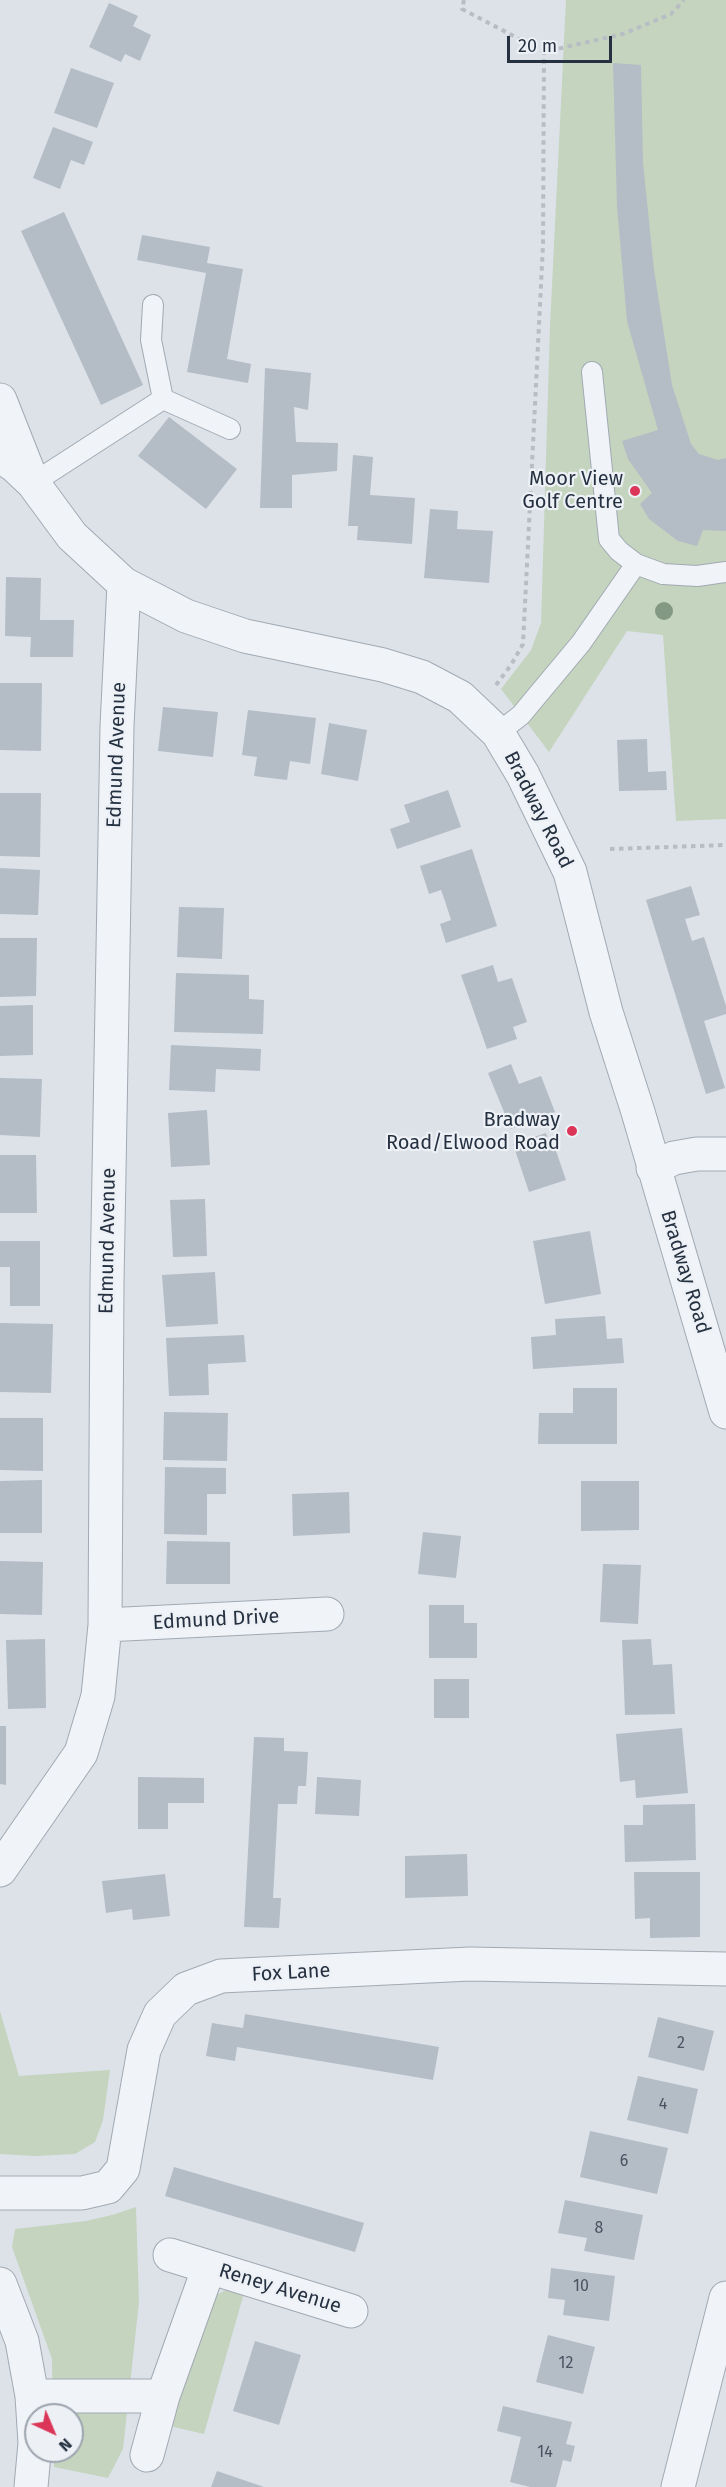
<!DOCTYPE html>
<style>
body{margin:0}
#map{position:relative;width:726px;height:2487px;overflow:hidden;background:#dde2e9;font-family:"Fira Sans",sans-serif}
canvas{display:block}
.north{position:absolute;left:24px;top:2403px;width:60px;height:60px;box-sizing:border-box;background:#edf1f6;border:2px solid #9da4ae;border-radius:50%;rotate:136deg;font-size:16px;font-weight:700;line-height:24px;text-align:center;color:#253141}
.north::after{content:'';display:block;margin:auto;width:21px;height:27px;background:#db3557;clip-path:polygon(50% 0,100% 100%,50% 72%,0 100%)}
.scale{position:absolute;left:507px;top:36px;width:105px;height:27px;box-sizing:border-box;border:3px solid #253141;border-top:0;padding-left:8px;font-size:18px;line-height:21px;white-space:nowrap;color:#253141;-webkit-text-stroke:4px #edf1f6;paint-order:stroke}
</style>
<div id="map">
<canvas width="726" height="2487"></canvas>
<div class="north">N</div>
<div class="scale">20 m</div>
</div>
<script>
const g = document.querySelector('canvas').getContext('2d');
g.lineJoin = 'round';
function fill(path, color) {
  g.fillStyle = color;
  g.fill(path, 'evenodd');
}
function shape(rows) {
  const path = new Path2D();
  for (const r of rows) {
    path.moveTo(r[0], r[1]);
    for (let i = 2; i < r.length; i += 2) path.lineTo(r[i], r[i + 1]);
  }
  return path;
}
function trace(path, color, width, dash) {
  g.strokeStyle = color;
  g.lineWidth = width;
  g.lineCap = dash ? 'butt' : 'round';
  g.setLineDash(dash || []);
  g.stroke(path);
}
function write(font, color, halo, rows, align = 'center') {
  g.font = font + ' "Fira Sans",sans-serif';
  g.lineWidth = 4.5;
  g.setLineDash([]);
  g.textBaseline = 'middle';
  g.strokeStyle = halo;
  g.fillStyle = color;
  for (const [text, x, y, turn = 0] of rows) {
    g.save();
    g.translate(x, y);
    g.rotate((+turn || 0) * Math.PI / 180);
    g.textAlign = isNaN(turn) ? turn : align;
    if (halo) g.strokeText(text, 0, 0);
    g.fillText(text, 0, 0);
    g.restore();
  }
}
fill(shape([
 [566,0,726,0,726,819,676,821,663,635,627,631,549,752,501,689,531,650,541,623,550,326],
 [0,2011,19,2076,110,2070,103,2120,95,2142,75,2154,35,2156,0,2154],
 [136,2207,139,2302,123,2449,108,2478,54,2467,54,2451,72,2451,72,2415,53,2415,52,2359,12,2247,15,2229,86,2221,112,2215],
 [226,2290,244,2293,204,2434,174,2427,166,2415,207,2300]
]), '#c4d4be');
fill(shape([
 [109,3,138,16,133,26,151,35,140,61,125,54,121,62,89,47],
 [613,63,641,65,643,163,654,270,672,385,691,444,699,454,718,460,726,458,726,531,703,530,697,546,678,541,649,519,640,504,652,493,628,459,622,441,658,430,627,321,617,206],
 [71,68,114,83,97,128,54,113],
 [53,127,93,142,84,165,71,160,60,189,33,178],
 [64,212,143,385,101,405,21,231],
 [142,235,210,247,207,263,243,269,227,359,251,364,248,383,187,372,206,273,137,260],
 [265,368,311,373,308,410,294,407,296,442,338,443,337,471,292,475,292,508,260,508],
 [169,417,237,469,206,509,138,456],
 [353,455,373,457,370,495,415,498,412,544,357,540,358,526,348,526],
 [430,509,458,511,457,529,493,531,489,583,424,578],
 [6,577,41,578,40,620,74,620,73,657,30,657,31,637,5,636],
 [0,683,42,683,41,751,0,750],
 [163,707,218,712,213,757,158,751],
 [248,710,316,718,310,764,290,761,287,780,254,776,257,757,242,755],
 [329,723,367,730,358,781,321,774],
 [647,739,648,772,666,771,667,790,619,791,617,740],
 [448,790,461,827,397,849,390,829,410,822,404,805],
 [0,793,41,793,40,857,0,856],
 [472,849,497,926,446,943,440,924,451,920,445,901,441,890,429,894,420,866],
 [0,868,40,870,38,915,0,914],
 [691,886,700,915,685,919,692,941,704,937,726,1006,726,1014,704,1021,725,1088,706,1094,646,900],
 [179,907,224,908,222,959,177,957],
 [0,938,37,938,36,996,0,997],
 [493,965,498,982,512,978,527,1022,513,1027,517,1039,487,1049,461,975],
 [176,973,249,975,249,999,264,1000,263,1034,174,1032],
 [33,1005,33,1055,0,1056,0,1006],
 [171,1045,261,1049,260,1071,216,1069,215,1092,169,1090],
 [511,1064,519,1084,541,1076,555,1112,511,1129,488,1073],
 [0,1078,42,1079,40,1137,0,1135],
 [207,1110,210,1165,171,1167,168,1113],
 [546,1133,550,1146,554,1145,566,1180,529,1192,513,1144],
 [0,1155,36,1155,37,1213,0,1213],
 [205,1199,207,1256,173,1257,170,1200],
 [590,1231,601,1294,545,1304,533,1241],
 [0,1241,40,1241,40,1306,10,1306,10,1267,0,1267],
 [215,1272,218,1324,166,1327,162,1275],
 [605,1316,607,1339,622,1338,624,1363,533,1369,531,1337,556,1335,555,1319],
 [0,1323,53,1324,51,1393,0,1392],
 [244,1335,246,1362,208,1364,209,1395,169,1396,166,1338],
 [573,1388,617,1388,617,1444,538,1444,539,1413,573,1413],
 [164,1412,228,1413,227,1461,163,1460],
 [0,1418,43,1418,43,1471,0,1470],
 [165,1467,226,1468,226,1494,207,1494,207,1535,164,1534],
 [42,1480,42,1533,0,1533,0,1481],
 [581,1481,639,1481,639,1530,581,1531],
 [349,1492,350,1533,293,1536,292,1494],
 [423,1532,461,1536,456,1578,418,1574],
 [167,1541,230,1542,230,1584,166,1584],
 [0,1561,43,1562,42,1615,0,1614],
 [603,1564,641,1565,638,1624,600,1622],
 [429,1605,464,1605,464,1623,477,1623,477,1658,429,1658],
 [45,1639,46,1708,8,1709,6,1640],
 [651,1639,653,1665,672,1664,675,1714,625,1715,622,1640],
 [434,1679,469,1679,469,1718,434,1718],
 [0,1726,6,1726,6,1785,0,1784],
 [682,1728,688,1793,636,1798,635,1780,620,1782,616,1734],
 [254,1737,284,1738,284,1751,308,1752,306,1786,298,1786,297,1804,278,1804,273,1898,281,1898,279,1928,244,1927],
 [138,1777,204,1778,204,1803,168,1803,168,1829,138,1829],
 [317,1777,361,1780,359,1816,315,1814],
 [695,1804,696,1860,625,1862,624,1825,643,1825,643,1805],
 [467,1854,468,1896,405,1898,405,1856],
 [634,1872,700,1872,700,1937,650,1938,650,1918,635,1919],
 [165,1874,170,1916,133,1920,132,1909,106,1913,102,1881],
 [245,2014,439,2047,433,2080,237,2047,235,2061,206,2056,212,2023,243,2028],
 [658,2017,714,2031,704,2071,648,2057],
 [638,2076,698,2089,688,2134,627,2120],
 [590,2131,668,2148,657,2194,580,2177],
 [174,2167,364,2223,355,2252,165,2196],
 [565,2200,643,2215,634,2260,584,2251,587,2238,558,2233],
 [551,2268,615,2276,609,2321,563,2315,565,2300,548,2298],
 [548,2335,595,2347,583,2394,536,2382],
 [255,2341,301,2355,279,2425,233,2411],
 [503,2406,572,2422,566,2444,575,2446,571,2462,563,2460,556,2487,530,2487,510,2482,521,2437,497,2431],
 [217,2471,264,2487,211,2487]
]), '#b4bcc6');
const lane = shape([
 [153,305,151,340,163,399,230,429],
 [592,372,609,539,619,551,636,564,663,574,697,576,726,572],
 [33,483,163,399],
 [498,733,521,715,581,643,636,564]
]);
const street = shape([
 [0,400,32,481],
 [0,456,15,466,33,483,72,536,124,584,186,616,245,636,383,665,422,677,460,697,498,733,523,775,570,872,606,1012,638,1112,726,1412],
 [653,1168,674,1158,697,1154,726,1154],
 [105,1625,327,1614],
 [0,1870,81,1753,98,1696,105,1625,107,1284,117,726,124,584],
 [0,2193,82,2193,108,2187,123,2169,144,2050,160,2014,186,1989,221,1976,470,1964,726,1969],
 [170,2255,209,2267],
 [0,2284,22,2341,32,2396,35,2443,31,2487],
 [32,2396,163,2396,209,2267,351,2311],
 [147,2455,163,2396],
 [678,2487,726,2298]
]);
trace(lane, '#a2a9b3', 22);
trace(street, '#a2a9b3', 35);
trace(shape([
 [464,0,462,9,544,52,623,34,671,14,684,0],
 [496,685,511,665,523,644,543,245,544,52],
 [610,849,726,845]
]), '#b7bdc4', 4, [4.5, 4.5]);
trace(lane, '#f0f3f7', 20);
trace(street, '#f0f3f7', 33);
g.fillStyle = '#849984';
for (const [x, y] of [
 [664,611]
]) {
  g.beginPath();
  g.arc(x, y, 9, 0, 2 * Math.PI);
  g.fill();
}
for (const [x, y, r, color] of [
 [635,491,6,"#db3557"],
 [572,1131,6,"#db3557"]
]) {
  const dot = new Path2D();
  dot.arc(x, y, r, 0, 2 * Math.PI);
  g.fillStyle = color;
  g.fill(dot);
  trace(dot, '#edf1f6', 2);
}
write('16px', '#495462', null, [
 ["2",681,2044],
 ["4",663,2105],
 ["6",624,2162],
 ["8",599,2229],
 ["10",581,2287],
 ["12",566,2364],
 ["14",545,2453]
]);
write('20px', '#253141', '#edf1f6', [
 ["Moor View",623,479],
 ["Golf Centre",623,502],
 ["Bradway",560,1120],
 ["Road/Elwood Road",560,1143]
], 'right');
write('20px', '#253141', '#edf1f6', [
 ["Edmund Avenue",117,755,-88],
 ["Bradway Road",538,810,63],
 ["Edmund Avenue",108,1241,-89],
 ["Bradway Road",685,1272,73],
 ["Edmund Drive",216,1620,-3],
 ["Fox Lane",291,1973,-3],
 ["Reney Avenue",280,2289,17]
]);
</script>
